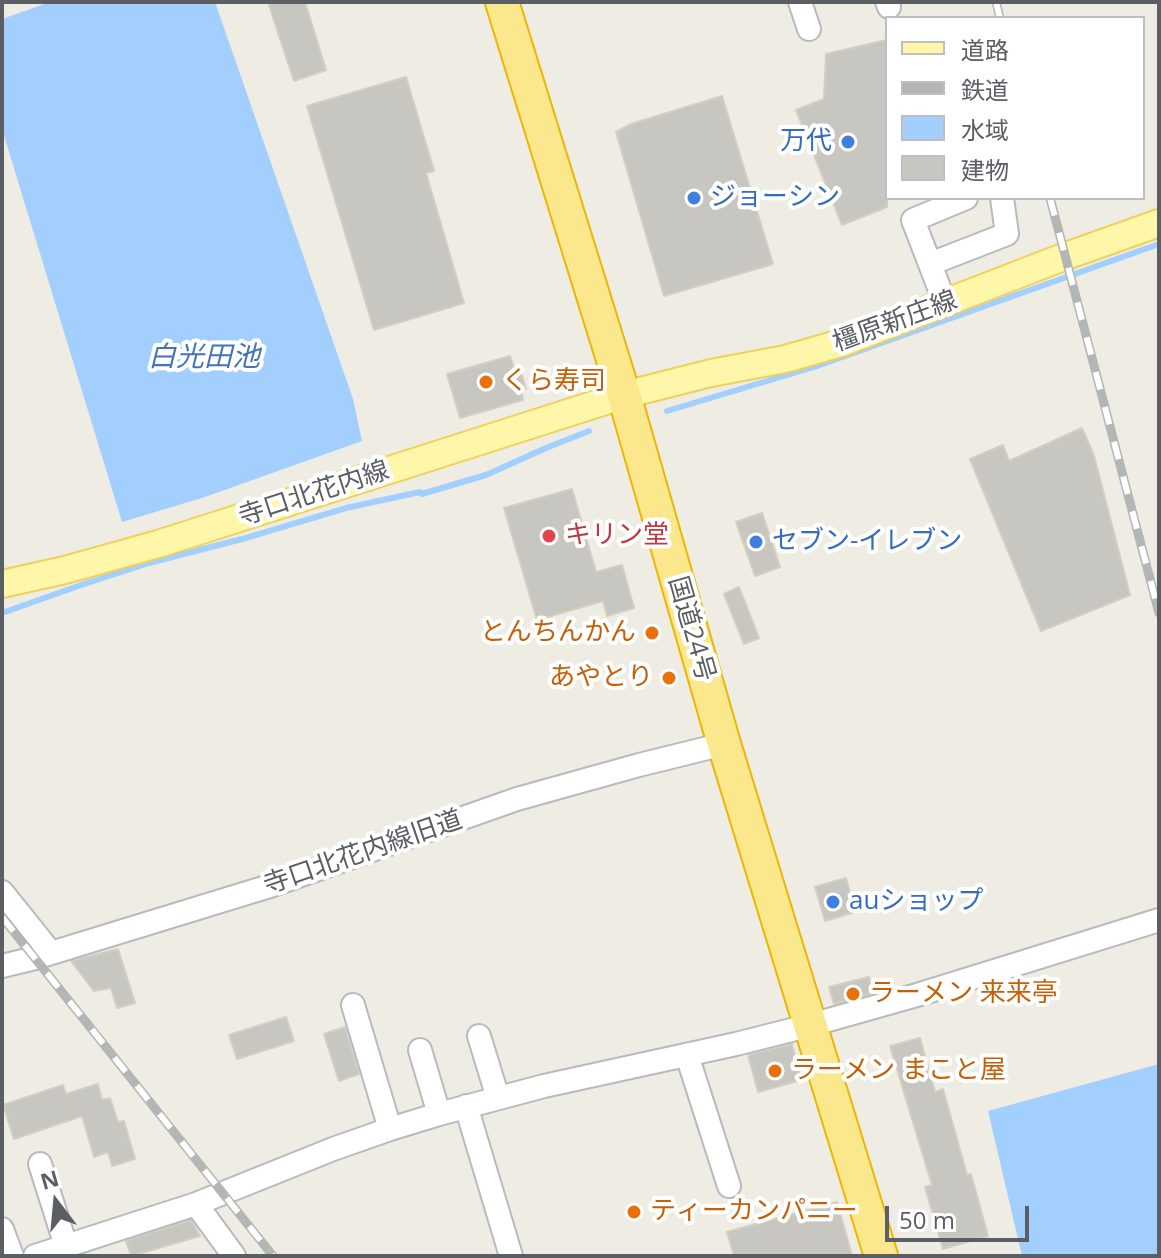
<!DOCTYPE html>
<meta charset="utf-8">
<style>
body{margin:0}
#map{position:relative;width:1161px;height:1258px;overflow:hidden;background:#eeece3;font-family:"Open Sans","Noto Sans JP",sans-serif}
canvas{display:block}
.frame{position:absolute;inset:0;border:4px solid #5b5e63;pointer-events:none}
.legend{position:absolute;left:885px;top:16px;width:260px;height:184px;box-sizing:border-box;background:#fff;border:2px solid #bdbfc1;margin:0;padding:10px 14px;list-style:none;font-size:24px;color:#5b5e63}
.legend li{display:flex;align-items:center;gap:16px;height:40px}
.legend b{width:40px;border:2px solid #bdbfc1}
.north{position:absolute;left:16px;top:1162px;width:80px;height:80px;-webkit-text-stroke:6px #fff;paint-order:stroke;rotate:344deg;font-size:22px;font-weight:700;line-height:32px;text-align:center;color:#5b5e63}
.north::after{content:'';display:block;margin:auto;width:28px;height:36px;background:#5b5e63;clip-path:polygon(50% 0,100% 100%,50% 72%,0 100%)}
.scale{position:absolute;left:885px;top:1206px;width:144px;height:36px;box-sizing:border-box;border:4px solid #5b5e63;border-top:0;padding-left:10px;font-size:24px;line-height:28px;white-space:nowrap;color:#5b5e63;-webkit-text-stroke:6px #fff;paint-order:stroke}
</style>
<div id="map">
<canvas width="1161" height="1258"></canvas>
<div class="frame"></div>
<ul class="legend">
<li><b style="height:10px;background:#fef6a8"></b>道路</li>
<li><b style="height:10px;background:#b4b5b5"></b>鉄道</li>
<li><b style="height:22px;background:#a3cffe"></b>水域</li>
<li><b style="height:22px;background:#c8c6c0"></b>建物</li>
</ul>
<div class="north">N</div>
<div class="scale">50 m</div>
</div>
<script>
const g = document.querySelector('canvas').getContext('2d');
g.lineJoin = 'round';
function fill(path, color) {
  g.fillStyle = color;
  g.fill(path, 'evenodd');
}
function shape(rows) {
  const path = new Path2D();
  for (const r of rows) {
    path.moveTo(r[0], r[1]);
    for (let i = 2; i < r.length; i += 2) path.lineTo(r[i], r[i + 1]);
  }
  return path;
}
function trace(path, color, width, dash) {
  g.strokeStyle = color;
  g.lineWidth = width;
  g.lineCap = dash ? 'butt' : 'round';
  g.setLineDash(dash || []);
  g.stroke(path);
}
function write(font, color, halo, rows, align = 'center') {
  g.font = font + ' "Open Sans","Noto Sans JP",sans-serif';
  g.lineWidth = 8;
  g.setLineDash([]);
  g.textBaseline = 'middle';
  g.strokeStyle = halo;
  g.fillStyle = color;
  for (const [text, x, y, turn = 0] of rows) {
    g.save();
    g.translate(x, y);
    g.rotate((+turn || 0) * Math.PI / 180);
    g.textAlign = isNaN(turn) ? turn : align;
    if (halo) g.strokeText(text, 0, 0);
    g.fillText(text, 0, 0);
    g.restore();
  }
}
fill(shape([
 [50,2,215,2,353,399,362,441,205,497,122,522,2,129,2,19],
 [1159,1064,1159,1256,1022,1256,988,1111]
]), '#a3cffe');
trace(shape([
 [667,411,817,366,1159,244],
 [2,613,84,584,149,563,242,539,346,508,420,492,422,494,486,475,546,448,589,431]
]), '#a3cffe', 6);
const building = shape([
 [268,2,305,2,326,70,294,81,268,2],
 [887,40,887,207,842,225,796,110,824,99,826,54,887,40],
 [406,77,434,171,426,173,464,303,374,330,307,106,406,77],
 [722,96,773,264,664,296,616,132,631,124,722,96],
 [510,356,514,368,519,366,526,389,521,390,523,400,460,418,447,374,510,356],
 [1082,428,1094,456,1130,595,1041,631,970,459,1003,445,1009,461,1082,428],
 [572,489,596,572,622,565,634,608,607,616,603,601,537,620,504,508,572,489],
 [762,513,780,567,755,576,736,522,762,513],
 [739,587,759,638,744,644,724,594,739,587],
 [846,878,855,912,825,921,815,887,846,878],
 [118,949,135,1003,117,1008,111,988,94,991,71,961,118,949],
 [869,977,873,993,834,1004,829,987,869,977],
 [286,1017,294,1041,237,1059,229,1035,286,1017],
 [345,1027,359,1074,339,1081,324,1034,345,1027],
 [920,1038,935,1092,943,1089,967,1175,971,1174,988,1236,943,1249,925,1187,932,1185,890,1046,920,1038],
 [792,1044,801,1080,758,1092,748,1055,792,1044],
 [98,1084,102,1100,110,1098,118,1122,124,1121,135,1159,112,1166,108,1152,94,1157,82,1116,14,1139,3,1105,63,1085,66,1094,98,1084],
 [837,1202,852,1256,734,1256,727,1232,837,1202],
 [191,1220,200,1236,131,1256,126,1241,191,1220]
]);
fill(building, '#c8c6c0');
trace(building, '#d2cec1', 2);
const minor = shape([
 [800,2,809,29],
 [887,2,889,7],
 [930,264,1007,234,1002,198],
 [945,303,913,220,966,198],
 [2,892,51,953],
 [2,966,35,958,273,885,517,799,639,765,724,744],
 [353,1005,390,1129],
 [479,1036,498,1098],
 [420,1050,439,1114],
 [687,1055,729,1186],
 [466,1106,511,1256],
 [40,1164,66,1246],
 [196,1204,234,1256],
 [2,1229,12,1256],
 [35,1256,196,1204,333,1149,390,1129,439,1114,544,1086,736,1044,811,1025,917,995,1159,920]
]);
const major = shape([
 [2,584,65,570,158,544,624,395,711,373,785,359,841,343,1066,256,1159,223]
]);
const highway = shape([
 [502,2,624,395,724,744,881,1256]
]);
trace(minor, '#b8babf', 26);
trace(major, '#efd15b', 30);
trace(highway, '#edb604', 36);
trace(minor, '#fff', 22);
trace(major, '#fef6a8', 26);
trace(highway, '#fbe78c', 32);
const rail = shape([
 [996,2,1000,18],
 [1050,198,1159,613],
 [2,917,273,1256]
]);
trace(rail, '#b4b5b5', 9);
trace(rail, '#fff', 6, [18]);
for (const [x, y, r, color] of [
 [848,142,8,"#3f7fe0"],
 [694,198,8,"#3f7fe0"],
 [486,382,8,"#e8710a"],
 [549,536,8,"#e0444e"],
 [756,542,8,"#3f7fe0"],
 [652,633,8,"#e8710a"],
 [669,678,8,"#e8710a"],
 [833,902,8,"#3f7fe0"],
 [853,994,8,"#e8710a"],
 [775,1071,8,"#e8710a"],
 [634,1212,8,"#e8710a"]
]) {
  const dot = new Path2D();
  dot.arc(x, y, r, 0, 2 * Math.PI);
  g.fillStyle = color;
  g.fill(dot);
  trace(dot, '#fff', 3);
}
write('26px', '#366cbe', '#fff', [
 ["万代",832,142,"right"],
 ["ジョーシン",710,198],
 ["セブン-イレブン",772,542],
 ["auショップ",849,902]
], 'left');
write('26px', '#5b5e63', '#fff', [
 ["橿原新庄線",895,322,-20],
 ["寺口北花内線",314,494,-18],
 ["国道24号",691,629,74],
 ["寺口北花内線旧道",363,853,-19]
]);
write('26px', '#c56008', '#fff', [
 ["くら寿司",502,382],
 ["とんちんかん",636,633,"right"],
 ["あやとり",653,678,"right"],
 ["ラーメン 来来亭",869,994],
 ["ラーメン まこと屋",791,1071],
 ["ティーカンパニー",650,1212]
], 'left');
write('26px', '#be3a42', '#fff', [
 ["キリン堂",565,536]
], 'left');
write('italic 28px', '#4373b8', '#fff', [
 ["白光田池",204,358]
]);
</script>
